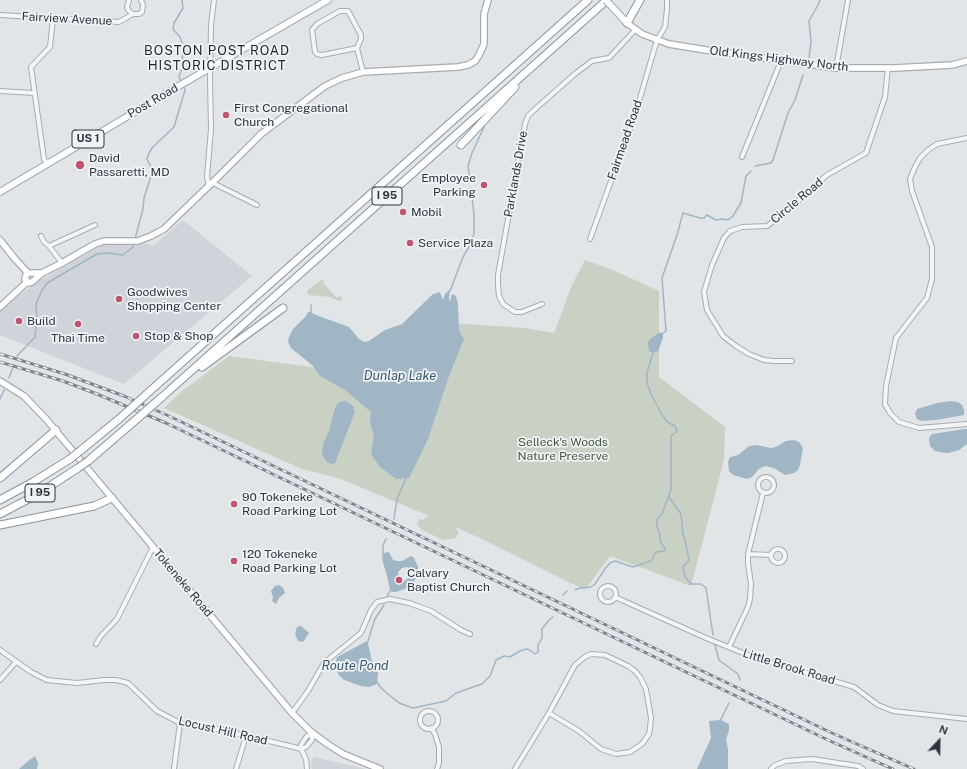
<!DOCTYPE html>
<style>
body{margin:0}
#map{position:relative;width:967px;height:769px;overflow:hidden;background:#e1e5e8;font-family:"Public Sans",sans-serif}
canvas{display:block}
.north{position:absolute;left:919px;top:721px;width:40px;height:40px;-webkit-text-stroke:3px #f1f4f6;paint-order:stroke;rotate:22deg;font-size:11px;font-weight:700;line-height:16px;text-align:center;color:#2b343e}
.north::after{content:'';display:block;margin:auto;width:14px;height:18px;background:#2b343e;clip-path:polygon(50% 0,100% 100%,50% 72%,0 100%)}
</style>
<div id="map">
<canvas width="967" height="769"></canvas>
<div class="north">N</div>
</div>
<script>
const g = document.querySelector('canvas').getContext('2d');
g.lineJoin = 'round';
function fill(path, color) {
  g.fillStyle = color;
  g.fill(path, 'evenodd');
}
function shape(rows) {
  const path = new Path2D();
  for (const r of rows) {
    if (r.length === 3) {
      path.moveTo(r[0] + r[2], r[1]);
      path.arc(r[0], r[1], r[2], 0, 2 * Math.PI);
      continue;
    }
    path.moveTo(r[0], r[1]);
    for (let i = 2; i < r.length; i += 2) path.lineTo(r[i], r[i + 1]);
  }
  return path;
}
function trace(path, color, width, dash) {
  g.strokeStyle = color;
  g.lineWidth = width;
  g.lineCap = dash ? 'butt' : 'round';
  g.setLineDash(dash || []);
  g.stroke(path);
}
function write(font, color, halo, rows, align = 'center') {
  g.font = font + ' "Public Sans",sans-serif';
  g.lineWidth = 3.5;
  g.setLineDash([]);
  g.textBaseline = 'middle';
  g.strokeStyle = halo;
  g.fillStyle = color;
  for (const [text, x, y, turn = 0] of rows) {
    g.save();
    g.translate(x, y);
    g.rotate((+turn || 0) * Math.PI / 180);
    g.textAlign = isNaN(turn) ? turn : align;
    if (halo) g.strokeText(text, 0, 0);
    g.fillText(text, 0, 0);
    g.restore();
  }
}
fill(shape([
 [183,220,252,276,124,384,0,335,0,311,22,293,42,279,101,246,116,244,140,243,154,245],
 [315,757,366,769,312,769,311,762,313,758]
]), '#d0d4da');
fill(shape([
 [585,260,613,270,659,291,659,377,725,427,724,460,691,586,610,556,585,590,484,540,455,527,459,532,456,538,443,540,422,530,417,524,419,519,422,520,429,516,341,479,302,469,164,408,181,392,229,356,386,377,436,322,525,328,554,333,572,285],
 [321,280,324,280,323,283,337,298,340,296,343,299,342,300,340,299,342,302,329,297,309,295,307,292,308,290]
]), '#c8d1c3');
fill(shape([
 [450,289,449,299,450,301,452,294,456,296,458,304,459,330,464,339,449,376,428,439,409,478,396,479,379,466,371,454,374,436,370,423,371,412,345,390,320,376,313,366,291,348,288,342,289,337,293,329,305,317,308,312,310,312,316,315,349,327,359,339,365,342,369,341,385,330,402,324,433,294,440,292,443,300,445,294],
 [660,332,663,334,663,338,658,351,654,353,649,351,648,343,650,339],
 [342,401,346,401,353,406,355,412,335,463,332,464,327,462,322,455,323,444,329,431,334,411,337,404],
 [951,401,958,402,962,405,964,410,964,415,936,420,921,421,917,419,915,414,917,409,937,403],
 [965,429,967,429,967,444,959,450,949,453,945,453,935,451,930,446,929,438,932,434],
 [794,440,799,442,803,448,800,465,798,470,794,473,785,475,774,468,765,466,759,469,752,477,747,479,733,475,729,471,728,462,730,457,738,455,749,446,756,445,771,448,776,447,786,441],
 [389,552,393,560,397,561,402,561,411,556,414,558,418,567,418,574,413,583,407,588,396,592,392,592,390,590,387,576,382,559,384,553],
 [407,567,412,572,412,575,403,582,400,582,398,572,402,568],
 [279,585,283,588,285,593,279,598,276,604,272,601,273,597,271,591,275,586],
 [301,626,309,633,303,642,298,641,295,634,297,627],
 [369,640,368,643,371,658,378,673,377,684,369,687,361,686,344,680,338,674,335,665,337,657],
 [721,720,729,724,729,731,726,739,728,749,728,769,697,769,711,738,709,721],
 [35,756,38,763,37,769,19,769,28,761]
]), '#a0b6c5');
trace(shape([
 [809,58,811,42,809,21,818,5,820,0],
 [181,82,179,76,182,69,183,46,180,37,173,29,174,23,183,8,182,0],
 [755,166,771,163,773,160,788,113,795,100,803,75],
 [470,180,468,166,472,153,484,127],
 [135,239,143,209,144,198,152,173,150,165,147,159,149,153,152,148,174,127,185,90,183,85],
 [450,291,463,257,470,245,474,234,474,215,471,188],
 [311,313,311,305],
 [662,334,666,331,662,278,677,235,683,213,700,218,704,218,707,215,716,220,722,219,728,220,733,216,741,203,746,176,751,171],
 [17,356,35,337,37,320,36,304,42,290,47,283,97,254,107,253,123,255,133,247,134,243],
 [9,378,13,367],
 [0,399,4,390],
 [669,497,681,514,683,535,685,540,689,560,683,567,685,577,691,584,701,584,706,588,713,635],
 [394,519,397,499,406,478],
 [383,556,383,545,386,539],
 [575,590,580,588,591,587,595,584,605,569,610,563,615,561,633,567,651,561,656,552,664,551,665,549,660,541,660,534,657,527,657,519,662,514,671,490,671,436,677,431,675,426,667,422,661,413,651,394,647,383,647,373,653,352],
 [563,595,567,591],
 [387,596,391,589],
 [368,641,375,619,384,605],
 [715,645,719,660,738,674,740,680],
 [376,681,382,689,399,703,413,708,446,701,456,693,482,684,490,676,496,660,504,656,510,657,522,650,528,649,535,654,538,652,538,645,542,638,542,629,549,620,553,617],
 [720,721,729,703]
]), '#a0b6c5', 1.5);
const street = shape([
 [129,0,127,7,128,10,133,14],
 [0,15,119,22,133,14,139,14,142,12,143,5,141,0],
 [357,48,322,55,317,54,315,52,312,30,317,24,340,11,348,11,361,35,361,39,357,48,363,72],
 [836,68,848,0],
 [0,91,34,93],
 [967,138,937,144,928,150,920,158,915,167,910,179,912,191,932,247,932,279,927,298,896,338,886,386,885,404,890,413,899,422,919,428,967,424],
 [742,157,781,61],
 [47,164,44,159,31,67,50,47,53,18],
 [213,183,257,205],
 [209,186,207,177,211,129,210,80,211,25,214,0],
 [41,236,44,242,49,246,95,225],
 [590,239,635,115,657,40,665,27,667,9,667,0],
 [49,246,62,263],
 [542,304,522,312,515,312,503,304,499,296,498,285,498,275,525,124,528,116,533,111,576,73,592,61,609,58,635,30],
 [792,361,774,361,764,360,749,354,736,346,723,336,707,310,704,292,712,265,724,238,730,231,742,227,767,226,778,218,827,175,866,153,885,97,888,68],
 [766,485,8],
 [778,556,7],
 [748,554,771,555],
 [608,594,8],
 [615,597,706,638,753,657,854,687,878,705,893,711,967,719],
 [96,644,101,636,117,619,153,547],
 [729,647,748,607,750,599,751,584,748,563,748,554,763,493],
 [0,650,31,672,47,680,77,683,104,680,116,680,128,683,157,711,180,723,222,730,294,747,301,749],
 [592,654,605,655,628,666,635,671,640,677,646,689,651,718,650,728,649,734,642,744,630,752,616,754,601,749,579,731,549,713,575,665,586,656,592,654],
 [0,680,16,662],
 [429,720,9],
 [292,713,308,691,324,663,361,633,371,610,377,602,390,599,409,603,431,611,461,630,470,634],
 [431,728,435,734,439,747,439,763,437,769],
 [301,749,306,747,312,740,313,734,307,736,301,745,301,749,306,759,307,769],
 [174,769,180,723],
 [236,769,246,736],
 [515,769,549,713],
 [771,769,775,765,786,761,812,759,858,766,863,769]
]);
const secondary = shape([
 [627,23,642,34,669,44,706,50,836,68,894,68,952,65,967,61],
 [0,240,15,259,28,273],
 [42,273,28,273,26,275,25,279,29,283,32,282,42,273,62,263,95,244,104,241,138,241,151,236,164,229,217,178,261,134,325,86,342,78,363,72,458,67,468,65,475,61,479,55,484,44,484,14,488,0],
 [0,307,27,282],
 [0,381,24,396,46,419,292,713,310,731,326,743,343,754,380,769]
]);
const primary = shape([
 [615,10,627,23],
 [0,192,177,87,328,0]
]);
const highway = shape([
 [627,23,640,0],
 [461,145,515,87],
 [202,367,283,308],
 [150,391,588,0],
 [162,397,607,0],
 [80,451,119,419],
 [88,461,131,424],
 [0,478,56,430],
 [0,500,33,482,70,459],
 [0,514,38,494,78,468],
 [0,525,94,506,112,498]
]);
trace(street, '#a7acb2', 6);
trace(secondary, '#a7acb2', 8);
trace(primary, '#a2abb3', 8);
trace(highway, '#8a949d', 9);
trace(street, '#f4f5f7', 4);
trace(secondary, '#fff', 5.5);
trace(primary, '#fff', 6);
trace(highway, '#fff', 7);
const rail = shape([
 [0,354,65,374,124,396,169,416,832,733,914,769],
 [0,362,63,381,97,394,166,423,828,740,893,769]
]);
trace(rail, '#7c8690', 3);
trace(rail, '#f1f4f6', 1.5, [4.5]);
const primaryBridge = shape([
 [606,0,615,10]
]);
const highwayBridge = shape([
 [119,419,150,391],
 [131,424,162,397],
 [70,459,80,451],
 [78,468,88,461]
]);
trace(primaryBridge, '#a2abb3', 8, []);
trace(highwayBridge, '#8a949d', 9, []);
trace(primaryBridge, '#fff', 6);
trace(highwayBridge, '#fff', 7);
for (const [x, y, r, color] of [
 [226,115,4,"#c05470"],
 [80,165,5,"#c05470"],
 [484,185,4,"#c05470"],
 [403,212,4,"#c05470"],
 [410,243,4,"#c05470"],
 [119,299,4,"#c05470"],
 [19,321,4,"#c05470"],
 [78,324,4,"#c05470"],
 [136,336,4,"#c05470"],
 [234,504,4,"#c05470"],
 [234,561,4,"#c05470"],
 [399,580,4,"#c05470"]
]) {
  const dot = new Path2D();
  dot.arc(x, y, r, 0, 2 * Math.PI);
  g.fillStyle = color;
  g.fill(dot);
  trace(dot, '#f1f4f6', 1.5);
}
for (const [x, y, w] of [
 [88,139,32],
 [387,196,30],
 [40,493,30]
]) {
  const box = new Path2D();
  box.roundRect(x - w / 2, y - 9, w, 18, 3);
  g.fillStyle = '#f1f4f6';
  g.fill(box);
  trace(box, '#2b343e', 1);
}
write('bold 11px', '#2b343e', null, [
 ["US 1",88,139],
 ["I 95",387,196],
 ["I 95",40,493]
]);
write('12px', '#2b343e', '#f1f4f6', [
 ["Fairview Avenue",67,19,3],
 ["Old Kings Highway North",779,59,7],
 ["Post Road",153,101,-30],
 ["Fairmead Road",625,140,-71],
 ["Parklands Drive",516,174,-80],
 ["Circle Road",797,201,-40],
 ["Tokeneke Road",183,583,50],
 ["Little Brook Road",789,667,17],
 ["Locust Hill Road",223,731,13]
]);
write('12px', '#2b343e', '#f1f4f6', [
 ["First Congregational",234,108],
 ["Church",234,122],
 ["David",89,158],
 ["Passaretti, MD",89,172],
 ["Employee",476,178,"right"],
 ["Parking",476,192,"right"],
 ["Mobil",411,212],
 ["Service Plaza",418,243],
 ["Goodwives",127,292],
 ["Shopping Center",127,306],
 ["Build",27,321],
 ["Stop & Shop",144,336],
 ["Thai Time",78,338,"center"],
 ["90 Tokeneke",242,497],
 ["Road Parking Lot",242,511],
 ["120 Tokeneke",242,554],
 ["Road Parking Lot",242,568],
 ["Calvary",407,573],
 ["Baptist Church",407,587]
], 'left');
write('12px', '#43593a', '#f1f4f6', [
 ["Selleck's Woods",563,442],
 ["Nature Preserve",563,456]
]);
g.letterSpacing = '1px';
write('13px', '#1d252f', '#f1f4f6', [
 ["BOSTON POST ROAD",217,51],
 ["HISTORIC DISTRICT",217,66]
]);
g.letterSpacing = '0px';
write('italic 13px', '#3a576e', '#f1f4f6', [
 ["Dunlap Lake",400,376],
 ["Route Pond",355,666]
]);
</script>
